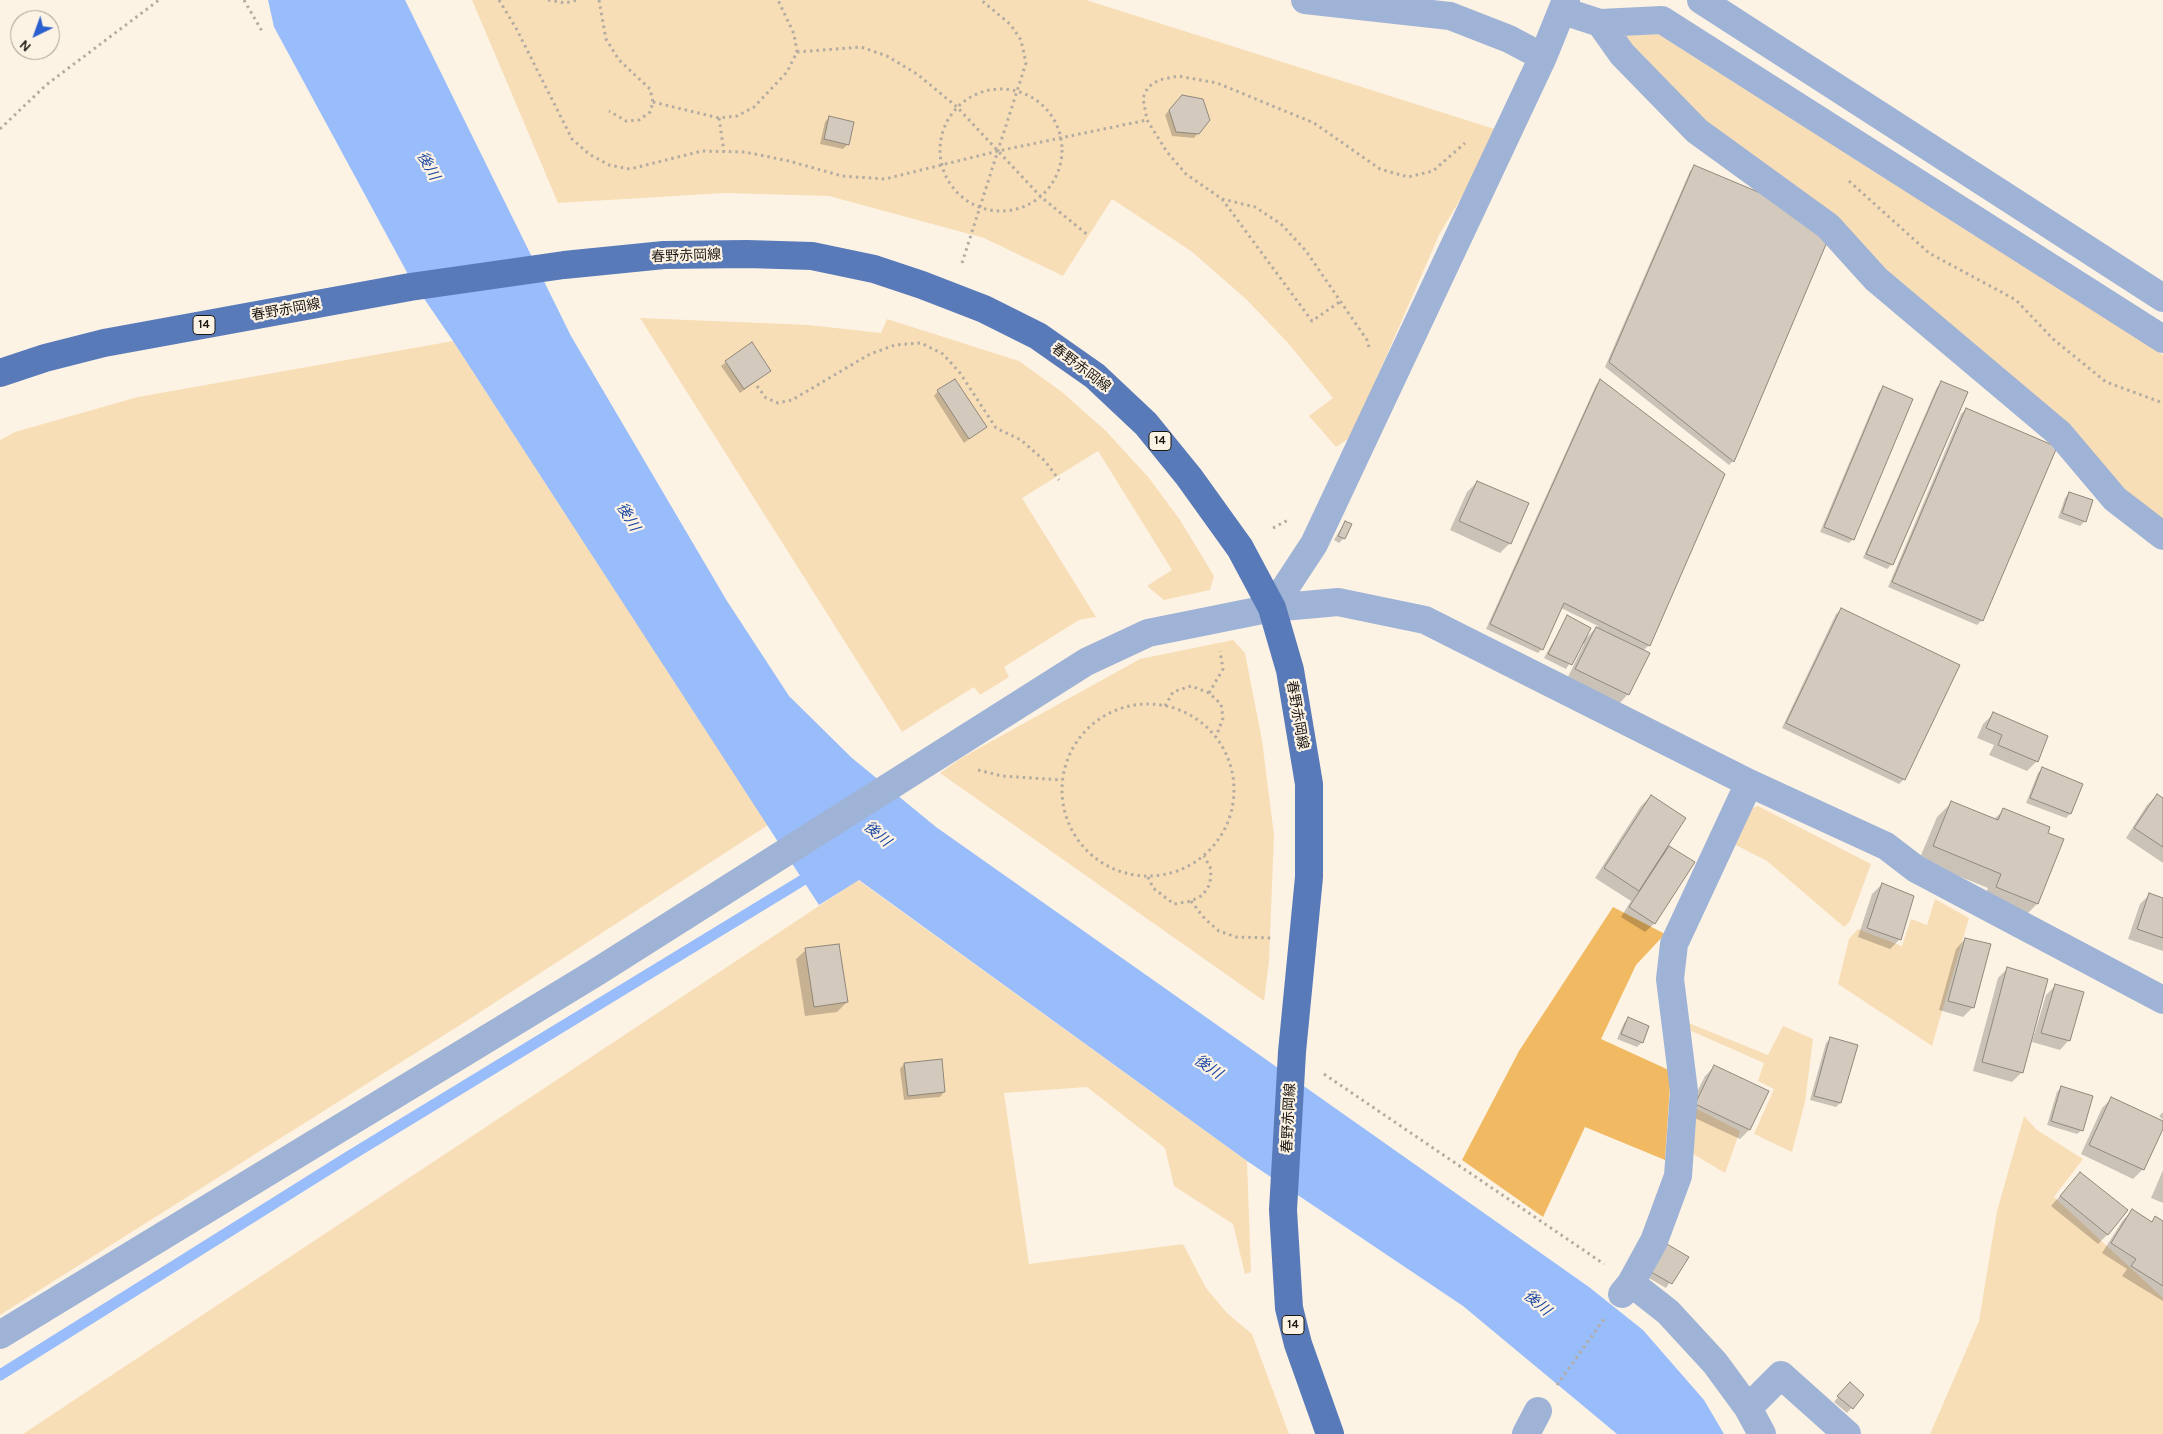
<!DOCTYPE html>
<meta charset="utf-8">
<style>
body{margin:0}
#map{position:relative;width:2163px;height:1434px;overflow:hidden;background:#fdf3e5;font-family:Karla,sans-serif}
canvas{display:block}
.north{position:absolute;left:10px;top:10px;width:50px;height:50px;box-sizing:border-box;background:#fdf3e5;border:1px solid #a39b91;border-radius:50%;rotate:222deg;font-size:14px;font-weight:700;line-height:20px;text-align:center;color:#1b1813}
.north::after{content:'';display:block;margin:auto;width:18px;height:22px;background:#2a60ce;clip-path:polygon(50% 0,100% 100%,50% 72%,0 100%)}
</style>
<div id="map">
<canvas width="2163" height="1434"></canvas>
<div class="north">N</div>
</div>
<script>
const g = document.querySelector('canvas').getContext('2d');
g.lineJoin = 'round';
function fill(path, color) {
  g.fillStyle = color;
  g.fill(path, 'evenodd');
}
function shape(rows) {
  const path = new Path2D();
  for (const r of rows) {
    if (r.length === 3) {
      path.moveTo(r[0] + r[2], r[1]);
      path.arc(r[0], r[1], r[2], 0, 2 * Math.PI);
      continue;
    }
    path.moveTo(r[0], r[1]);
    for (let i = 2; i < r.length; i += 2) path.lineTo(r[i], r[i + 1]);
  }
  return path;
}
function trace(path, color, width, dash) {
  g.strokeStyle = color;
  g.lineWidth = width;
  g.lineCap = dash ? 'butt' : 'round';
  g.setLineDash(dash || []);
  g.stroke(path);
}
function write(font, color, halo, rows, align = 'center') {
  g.font = font + ' Karla,"Noto Sans JP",sans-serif';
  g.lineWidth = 4.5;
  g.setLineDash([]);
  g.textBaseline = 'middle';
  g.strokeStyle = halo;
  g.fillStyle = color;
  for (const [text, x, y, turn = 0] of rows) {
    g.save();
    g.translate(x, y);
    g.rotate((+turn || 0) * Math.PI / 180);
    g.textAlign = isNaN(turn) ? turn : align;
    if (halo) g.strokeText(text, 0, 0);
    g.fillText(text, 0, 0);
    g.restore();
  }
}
fill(shape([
 [472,0,1086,0,1501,131,1439,235,1351,437,1336,447,1309,416,1333,398,1288,343,1246,299,1191,251,1112,199,1063,276,984,238,829,196,725,193,558,203],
 [1647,27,2163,355,2163,525,1702,127,1625,50,1625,32],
 [640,318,809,325,881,333,887,319,1019,361,1062,392,1106,431,1149,478,1180,520,1214,576,1210,590,1164,600,1147,586,1172,570,1098,451,1022,498,1096,617,1079,620,1004,667,1009,677,980,695,974,687,902,732],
 [453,341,768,825,468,1020,0,1315,0,440,15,432,138,397],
 [1233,640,1245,653,1262,740,1274,835,1269,961,1264,1001,940,773,963,757,1140,659],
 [1758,806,1871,864,1850,921,1844,927,1767,861,1730,842,1744,811],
 [858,880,1247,1161,1251,1272,1245,1274,1233,1224,1174,1186,1165,1148,1087,1087,1004,1093,1029,1264,1183,1244,1206,1288,1227,1313,1252,1334,1289,1434,23,1434],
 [1935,899,1969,918,1932,1046,1838,984,1849,939,1858,929,1902,946,1911,919,1927,925],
 [1686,1022,1768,1055,1783,1026,1813,1039,1805,1102,1792,1152,1754,1134,1774,1089,1758,1081,1764,1063,1689,1030],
 [1695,1108,1740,1131,1725,1173,1688,1151],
 [2024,1116,2037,1130,2083,1159,2054,1197,2163,1298,2163,1434,1930,1434,1979,1321,1997,1211]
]), '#f8deb7');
fill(shape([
 [1613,907,1665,934,1636,965,1601,1039,1671,1071,1665,1160,1585,1127,1543,1217,1462,1160,1519,1051]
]), '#f1ba62');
fill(shape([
 [268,0,405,0,571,336,727,601,789,696,852,758,936,827,1589,1287,1643,1330,1704,1400,1724,1434,1617,1434,1463,1306,1247,1161,859,880,819,905,453,341,410,278,274,27]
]), '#99bcfb');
fill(shape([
 [1177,101,1198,133,1194,138,1172,136,1165,115],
 [829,117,848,144,843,149,820,144,825,122],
 [1695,167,1733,461,1729,465,1605,367,1690,171],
 [752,344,770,371,740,393,721,366],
 [1600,381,1649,645,1643,651,1628,694,1619,704,1567,679,1584,644,1582,643,1566,669,1544,658,1567,617,1582,642,1598,626,1561,608,1542,649,1538,653,1486,629,1596,385],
 [1942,383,1892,564,1887,569,1863,558,1937,387],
 [1884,388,1853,539,1849,543,1820,532,1879,392],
 [938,391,985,427,964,443,934,396],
 [1966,409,1982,620,1977,625,1888,587,1961,414],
 [1477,482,1510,543,1500,553,1450,530,1467,492],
 [2069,493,2085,521,2080,526,2058,518,2065,498],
 [1345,522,1344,538,1339,543,1334,540],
 [1841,610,1904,779,1899,784,1782,728,1836,614],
 [1993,714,2037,761,2027,771,1989,755,1994,745,1977,738,1983,724],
 [2042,769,2070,814,2066,818,2026,803,2038,773],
 [2157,795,2163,799,2163,863,2126,838,2147,805],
 [1651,796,1667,846,1693,863,1655,923,1645,932,1621,917,1631,901,1595,878,1641,806],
 [1952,802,1994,819,2004,810,2046,834,2037,904,2023,918,1982,902,1988,888,1919,860,1937,817],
 [1882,884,1900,939,1890,949,1858,937,1872,894],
 [2149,895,2163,900,2163,951,2128,939,2140,904],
 [1965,939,1973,1007,1963,1017,1939,1010,1956,949],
 [806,950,847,1002,837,1012,805,1016,796,959],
 [2007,969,2022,1072,2012,1082,1973,1071,1998,978],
 [2056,985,2069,1040,2060,1050,2032,1042,2046,995],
 [1628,1018,1648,1026,1642,1042,1637,1047,1617,1039,1624,1023],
 [1831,1038,1840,1103,1836,1107,1810,1100,1826,1043],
 [904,1064,944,1092,940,1097,904,1100,900,1069],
 [1714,1067,1749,1130,1740,1139,1686,1114,1705,1076],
 [2061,1088,2082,1130,2077,1134,2047,1125,2057,1092],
 [2112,1098,2163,1122,2143,1169,2133,1179,2081,1154,2102,1108],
 [2163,1112,2163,1120,2159,1116],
 [2163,1170,2163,1203,2151,1198],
 [2080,1173,2108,1234,2098,1244,2051,1206],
 [2133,1210,2151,1222,2155,1218,2163,1223,2163,1301,2122,1276,2127,1269,2102,1253,2123,1220],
 [1663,1250,1687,1257,1666,1288,1647,1277],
 [1845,1388,1863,1395,1847,1413,1834,1402]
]), '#0003');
trace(shape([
 [0,1375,348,1157,816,872]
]), '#99bcfb', 11);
const building = shape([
 [1182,95,1203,99,1210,120,1199,134,1176,132,1169,110,1182,95],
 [829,116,854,122,849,145,824,139,829,116],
 [1694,165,1770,197,1827,242,1734,462,1609,362,1694,165],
 [752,342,771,371,744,389,725,361,752,342],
 [955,379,987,427,969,439,937,390,955,379],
 [1600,379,1725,474,1650,646,1564,603,1543,650,1490,624,1600,379],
 [1941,381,1968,392,1893,565,1866,554,1941,381],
 [1883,386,1913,399,1854,540,1824,527,1883,386],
 [1966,408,2057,447,1983,621,1892,582,1966,408],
 [1477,481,1529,503,1511,544,1459,521,1477,481],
 [2069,492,2093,500,2086,522,2062,513,2069,492],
 [1345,521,1352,524,1345,539,1338,536,1345,521],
 [1841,608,1960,665,1905,780,1786,723,1841,608],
 [1567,615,1591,628,1572,665,1548,654,1567,615],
 [1596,627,1650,653,1629,695,1575,669,1596,627],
 [1993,712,2048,736,2038,762,1998,745,2002,735,1986,728,1993,712],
 [2042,767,2083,784,2071,814,2030,798,2042,767],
 [2157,794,2163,798,2163,847,2134,828,2157,794],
 [1651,795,1686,818,1639,891,1604,868,1651,795],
 [1951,801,1998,820,2003,808,2050,827,2048,833,2064,839,2038,904,1996,887,2001,874,1933,846,1951,801],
 [1669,846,1695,862,1655,924,1629,907,1669,846],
 [1882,883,1914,896,1901,940,1867,928,1882,883],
 [2149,893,2163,898,2163,938,2137,929,2149,893],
 [1965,938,1991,944,1974,1008,1948,1001,1965,938],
 [839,944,848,1002,814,1007,805,948,839,944],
 [2007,967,2048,979,2023,1073,1982,1062,2007,967],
 [2055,984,2084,992,2070,1041,2041,1033,2055,984],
 [1628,1017,1649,1026,1643,1043,1621,1034,1628,1017],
 [1830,1037,1858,1045,1841,1103,1814,1096,1830,1037],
 [942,1059,945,1092,908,1096,904,1063,942,1059],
 [1714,1065,1769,1091,1750,1130,1695,1104,1714,1065],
 [2061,1086,2093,1096,2083,1131,2051,1121,2061,1086],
 [2111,1097,2163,1121,2163,1129,2144,1170,2089,1145,2111,1097],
 [2080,1172,2128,1210,2108,1235,2060,1196,2080,1172],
 [2132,1209,2152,1222,2155,1216,2163,1221,2163,1286,2131,1266,2136,1259,2111,1243,2132,1209],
 [1667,1244,1689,1257,1672,1284,1651,1272,1667,1244],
 [1850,1382,1864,1395,1853,1409,1837,1396,1850,1382]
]);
fill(building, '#d3cabd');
trace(building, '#90887b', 1);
trace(shape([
 [244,0,263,33],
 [499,0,516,28,572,139,589,154,609,165,630,169,702,151,745,152,789,161,842,176,885,179,998,151,1147,120],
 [548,0,565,3,577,0],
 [599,0,606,39,619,60,650,89,653,102,650,112,639,120,626,121,609,111],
 [797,52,861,47,887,56,917,74,957,107,1041,197,1089,236],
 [1001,150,61],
 [653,102,719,118,737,116,754,107,787,72,797,52,794,34,778,0],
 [719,118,724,152],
 [0,129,46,85,159,0],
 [1849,181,1929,253,2016,300,2053,339,2106,382,2163,403],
 [1222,199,1312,321,1341,301],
 [962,263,1026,63,1021,40,1010,24,981,0],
 [1369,347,1367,340,1306,251,1281,224,1255,207,1222,199,1186,174,1167,152,1147,120,1143,98,1148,87,1159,80,1178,76,1217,83,1314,123,1380,169,1408,177,1433,171,1465,143],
 [757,386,766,398,778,403,792,400,870,354,895,345,921,343,943,354,960,373,996,428,1021,440,1045,461,1059,480],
 [1273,528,1288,520],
 [1209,693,1223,669,1220,651],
 [1148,790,86],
 [1165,706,1173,692,1191,686,1209,693,1221,704,1223,718,1216,737],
 [978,770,1002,776,1062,780],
 [1148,877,1153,888,1174,904,1191,901,1203,895,1210,884,1211,869,1204,856],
 [1191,901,1205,919,1219,931,1236,937,1271,938],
 [1324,1074,1604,1264],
 [1557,1385,1604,1319]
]), '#b3aca1', 3, [2.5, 4]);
trace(shape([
 [1305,0,1450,16,1509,39,1543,57],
 [1701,0,2163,298],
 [1563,11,1600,23,1662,20,2163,339],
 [1600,23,1622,54,1697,131,1828,226,1876,279,2060,434,2115,499,2163,536],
 [1272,608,1314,544,1543,57,1566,0],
 [1631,1283,1668,1312,1715,1363,1748,1408,1762,1434],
 [1622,1294,1631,1283,1654,1241,1678,1176,1684,1091,1670,979,1674,944,1749,783],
 [0,1335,595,973,1086,662,1148,633,1272,608,1338,602,1425,620,1749,783,1886,846,1916,869,2163,1000],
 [1748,1408,1781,1375,1847,1434],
 [1526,1434,1538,1411]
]), '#9fb3d6', 28);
trace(shape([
 [0,373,45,358,104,343,410,287,564,265,664,255,747,254,812,256,874,269,922,285,984,309,1038,336,1095,376,1146,424,1189,477,1240,548,1272,608,1290,670,1309,784,1309,877,1292,1052,1283,1210,1289,1308,1298,1344,1330,1434]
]), '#597ab9', 28);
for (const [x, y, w] of [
 [204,325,22],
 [1160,441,22],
 [1293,1325,22]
]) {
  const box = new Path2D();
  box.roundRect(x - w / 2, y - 9.5, w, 19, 4);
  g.fillStyle = '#fdf3e5';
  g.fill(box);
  trace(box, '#1b1813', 1);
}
write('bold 12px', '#1b1813', null, [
 ["14",204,325],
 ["14",1160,441],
 ["14",1293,1325]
]);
write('14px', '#1b1813', '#fdf3e5', [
 ["春野赤岡線",686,256,-2],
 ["春野赤岡線",286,310,-10],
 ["春野赤岡線",1081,368,37],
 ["春野赤岡線",1297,715,80],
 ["春野赤岡線",1289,1118,-87]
]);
write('italic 15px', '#1c48a1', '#fdf3e5', [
 ["後川",428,166,61],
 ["後川",628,517,59],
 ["後川",877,834,41],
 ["後川",1208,1067,35],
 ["後川",1537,1303,41]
]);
</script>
